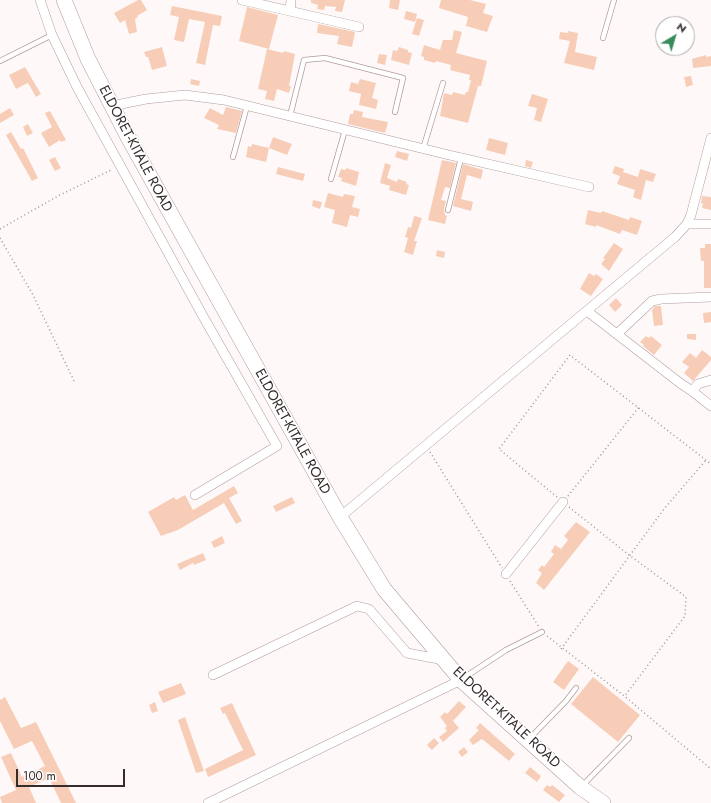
<!DOCTYPE html>
<style>
body{margin:0}
#map{position:relative;width:711px;height:803px;overflow:hidden;background:#fef9f8;font-family:Jost,sans-serif}
canvas{display:block}
.north{position:absolute;left:655px;top:16px;width:40px;height:40px;box-sizing:border-box;background:#fff;border:1px solid #aeabab;border-radius:50%;rotate:38deg;font-size:11px;font-weight:700;line-height:16px;text-align:center;color:#352c2c}
.north::after{content:'';display:block;margin:auto;width:14px;height:18px;background:#378b5d;clip-path:polygon(50% 0,100% 100%,50% 72%,0 100%)}
.scale{position:absolute;left:16px;top:769px;width:109px;height:18px;box-sizing:border-box;border:2px solid #352c2c;border-top:0;padding-left:5px;font-size:12px;line-height:14px;white-space:nowrap;color:#352c2c;-webkit-text-stroke:3px #fff;paint-order:stroke}
</style>
<div id="map">
<canvas width="711" height="803"></canvas>
<div class="north">N</div>
<div class="scale">100 m</div>
</div>
<script>
const g = document.querySelector('canvas').getContext('2d');
g.lineJoin = 'round';
function fill(path, color) {
  g.fillStyle = color;
  g.fill(path, 'evenodd');
}
function shape(rows) {
  const path = new Path2D();
  for (const r of rows) {
    path.moveTo(r[0], r[1]);
    for (let i = 2; i < r.length; i += 2) path.lineTo(r[i], r[i + 1]);
  }
  return path;
}
function trace(path, color, width, dash) {
  g.strokeStyle = color;
  g.lineWidth = width;
  g.lineCap = dash ? 'butt' : 'round';
  g.setLineDash(dash || []);
  g.stroke(path);
}
function write(font, color, halo, rows, align = 'center') {
  g.font = font + ' Jost,sans-serif';
  g.lineWidth = 3;
  g.setLineDash([]);
  g.textBaseline = 'middle';
  g.strokeStyle = halo;
  g.fillStyle = color;
  for (const [text, x, y, turn = 0] of rows) {
    g.save();
    g.translate(x, y);
    g.rotate((+turn || 0) * Math.PI / 180);
    g.textAlign = isNaN(turn) ? turn : align;
    if (halo) g.strokeText(text, 0, 0);
    g.fillText(text, 0, 0);
    g.restore();
  }
}
fill(shape([
 [138,0,141,0,147,10,137,16,138,17,135,19,137,32,129,34,125,20,120,23,114,13],
 [311,0,345,0,342,12,335,11,336,7,325,6,324,10,317,9,318,5,311,3],
 [390,0,400,0,398,10,389,8],
 [441,0,470,0,486,4,483,13,493,16,487,32,466,26,468,17,439,8],
 [172,6,222,16,220,26,213,25,205,65,196,63,205,22,189,19,184,42,174,40,179,17,170,15],
 [247,7,278,15,269,49,239,41],
 [406,11,417,14,415,22,404,19],
 [417,18,424,20,419,36,412,34],
 [318,24,355,32,352,47,337,44,339,36,317,33],
 [454,30,462,32,456,53,487,61,481,86,478,86,468,123,440,116,444,93,452,95,453,92,465,95,466,92,468,92,471,80,469,80,470,75,450,70,451,65,436,61,435,63,424,60,424,57,421,56,424,45,440,50,443,40,452,40],
 [568,31,578,33,575,52,597,57,594,70,564,63,570,41,559,39,560,32,568,33],
 [162,47,167,66,152,70,148,57,146,57,144,52],
 [399,47,408,50,408,52,412,53,409,65,391,60,393,50,397,51],
 [267,49,283,53,284,51,295,54,289,86,291,86,289,93,277,89,274,101,265,99,267,91,258,89],
 [379,54,387,55,385,65,377,63],
 [706,55,706,57,711,56,711,66,693,68,692,59],
 [25,67,41,94,36,97,28,83,16,89,9,75],
 [691,76,693,85,686,87,684,77],
 [191,79,200,81,199,86,190,84],
 [360,79,376,83,372,98,378,100,376,109,359,105,361,94,349,91,351,82,358,84],
 [532,94,548,99,541,122,534,120,537,108,528,106],
 [226,107,242,111,236,133,217,129,219,125,204,118,210,108,223,115],
 [10,108,14,115,0,123,0,114],
 [354,110,363,112,362,117,388,122,385,133,348,124,350,114,353,114],
 [50,111,66,140,61,142,60,140,49,147,41,133,52,127,45,113],
 [28,124,33,133,27,136,23,127],
 [11,132,21,149,23,148,38,178,32,181,6,135],
 [273,137,292,144,287,155,269,148],
 [489,138,508,143,505,155,486,150],
 [252,144,269,148,266,162,246,157,248,146,251,147],
 [397,151,409,154,407,161,395,157],
 [55,157,61,168,55,171,49,160],
 [442,160,456,163,450,188,445,187,441,200,446,201,444,209,445,215,447,216,445,224,428,220],
 [526,160,533,162,531,168,525,166],
 [385,163,391,165,387,178,397,182,398,179,407,182,406,184,409,185,406,195,389,190,390,186,380,183],
 [463,164,483,170,481,179,467,175,461,199,473,202,471,211,453,206],
 [615,166,624,169,623,172,638,177,640,169,656,174,653,182,646,180,641,200,633,197,635,190,617,184,620,176,612,173],
 [278,167,305,174,303,181,276,174],
 [346,168,359,172,356,186,341,181,342,178,338,177,341,169,346,170],
 [328,193,343,197,344,194,355,196,352,207,360,209,358,217,350,215,347,227,332,223,335,210,324,207],
 [702,196,711,197,711,210,702,208,703,204,701,203],
 [313,200,322,202,320,209,312,206],
 [588,210,601,213,602,211,629,220,630,217,642,221,637,235,622,230,620,234,596,225,596,227,585,224],
 [414,216,422,218,414,241,417,241,413,255,404,252,408,238,405,237,408,227,411,228],
 [614,243,623,249,609,271,601,264,605,259,603,258],
 [705,244,711,244,711,288,704,288,704,261,701,261,700,248,705,248],
 [437,250,445,252,444,258,436,256],
 [589,273,594,276,596,274,603,279,591,296,580,289],
 [616,298,622,305,615,312,609,305],
 [655,306,661,306,663,325,654,326,652,310],
 [711,312,711,322,704,323,703,313],
 [687,334,696,334,696,340,687,339],
 [646,336,649,338,651,336,662,345,654,355,643,346,644,345,640,342],
 [702,350,711,357,711,360,693,381,684,373,689,367,682,362,690,353,696,358],
 [234,486,238,493,229,498,242,521,236,524,224,503,178,530,161,536,148,512,174,497,176,500,185,495,193,510],
 [292,497,295,503,276,512,273,506],
 [576,522,590,532,544,590,536,583,542,573,538,570,542,565,544,567,554,554,551,552,555,545,561,549,568,540,564,536],
 [222,536,225,543,214,548,211,542],
 [203,553,206,560,194,565,193,563,180,570,177,564],
 [568,661,579,669,564,690,553,682],
 [593,677,640,715,618,742,571,704],
 [181,683,186,694,163,703,158,692],
 [5,697,21,728,36,722,76,803,61,803,49,778,29,787,36,803,2,803,0,797,16,790,1,757,11,753,22,777,45,766,32,741,14,749,0,721,0,700],
 [459,701,466,707,453,721,459,728,443,742,439,737,447,731,445,728,447,726,440,717,445,712,447,714],
 [155,702,158,711,152,713,149,705],
 [232,703,256,755,208,777,205,769,243,750,225,713,223,714,220,708],
 [185,717,204,771,196,773,178,720],
 [480,723,515,754,509,761,482,739,473,745,469,740,479,730,476,728],
 [434,738,439,743,432,750,427,745],
 [464,747,468,752,462,757,458,752],
 [530,767,541,776,537,782,525,773],
 [547,785,550,787,552,785,565,795,559,802,543,790]
]), '#f8cdb8');
const service = shape([
 [603,38,614,0],
 [0,61,52,35],
 [290,116,304,60,325,58,403,78,395,112],
 [423,149,443,83],
 [233,157,247,106],
 [331,179,345,130],
 [448,210,461,158],
 [462,679,506,650,542,632],
 [529,739,566,701,576,688],
 [582,786,629,738]
]);
const minor = shape([
 [40,0,52,35,77,87,204,318,277,446,195,495],
 [242,0,359,27],
 [290,11,291,0],
 [111,106,146,99,185,95,224,100,449,155,589,187],
 [687,224,711,224],
 [587,311,680,383,692,391,698,384,711,380],
 [618,333,652,301,661,299,711,297],
 [692,391,711,406],
 [340,517,675,237,687,224,691,215,711,138],
 [506,574,563,502],
 [213,675,357,606,369,609,407,653,444,660],
 [208,803,461,680]
]);
const trunk = shape([
 [64,0,88,59,128,137,340,517,384,589,461,680,580,787,603,803]
]);
trace(service, '#b29c9b', 6);
trace(minor, '#b29c9b', 10);
trace(trunk, '#b29c9b', 16);
trace(shape([
 [0,229,58,196,113,169],
 [0,238,33,295,75,383],
 [430,452,502,568],
 [568,496,639,407],
 [557,497,499,449,570,355,711,464],
 [569,507,629,555,686,597,685,616,624,697],
 [510,581,539,627],
 [547,636,623,695,711,769],
 [561,649,664,509,706,460]
]), '#9d9696', 1.5, [1, 3]);
trace(service, '#fff', 4.5);
trace(minor, '#fff', 9);
trace(trunk, '#fff', 15);
write('14px', '#352c2c', '#fff', [
 ["ELDORET-KITALE ROAD",135,149,62],
 ["ELDORET-KITALE ROAD",292,432,61],
 ["ELDORET-KITALE ROAD",506,718,43]
]);
</script>
